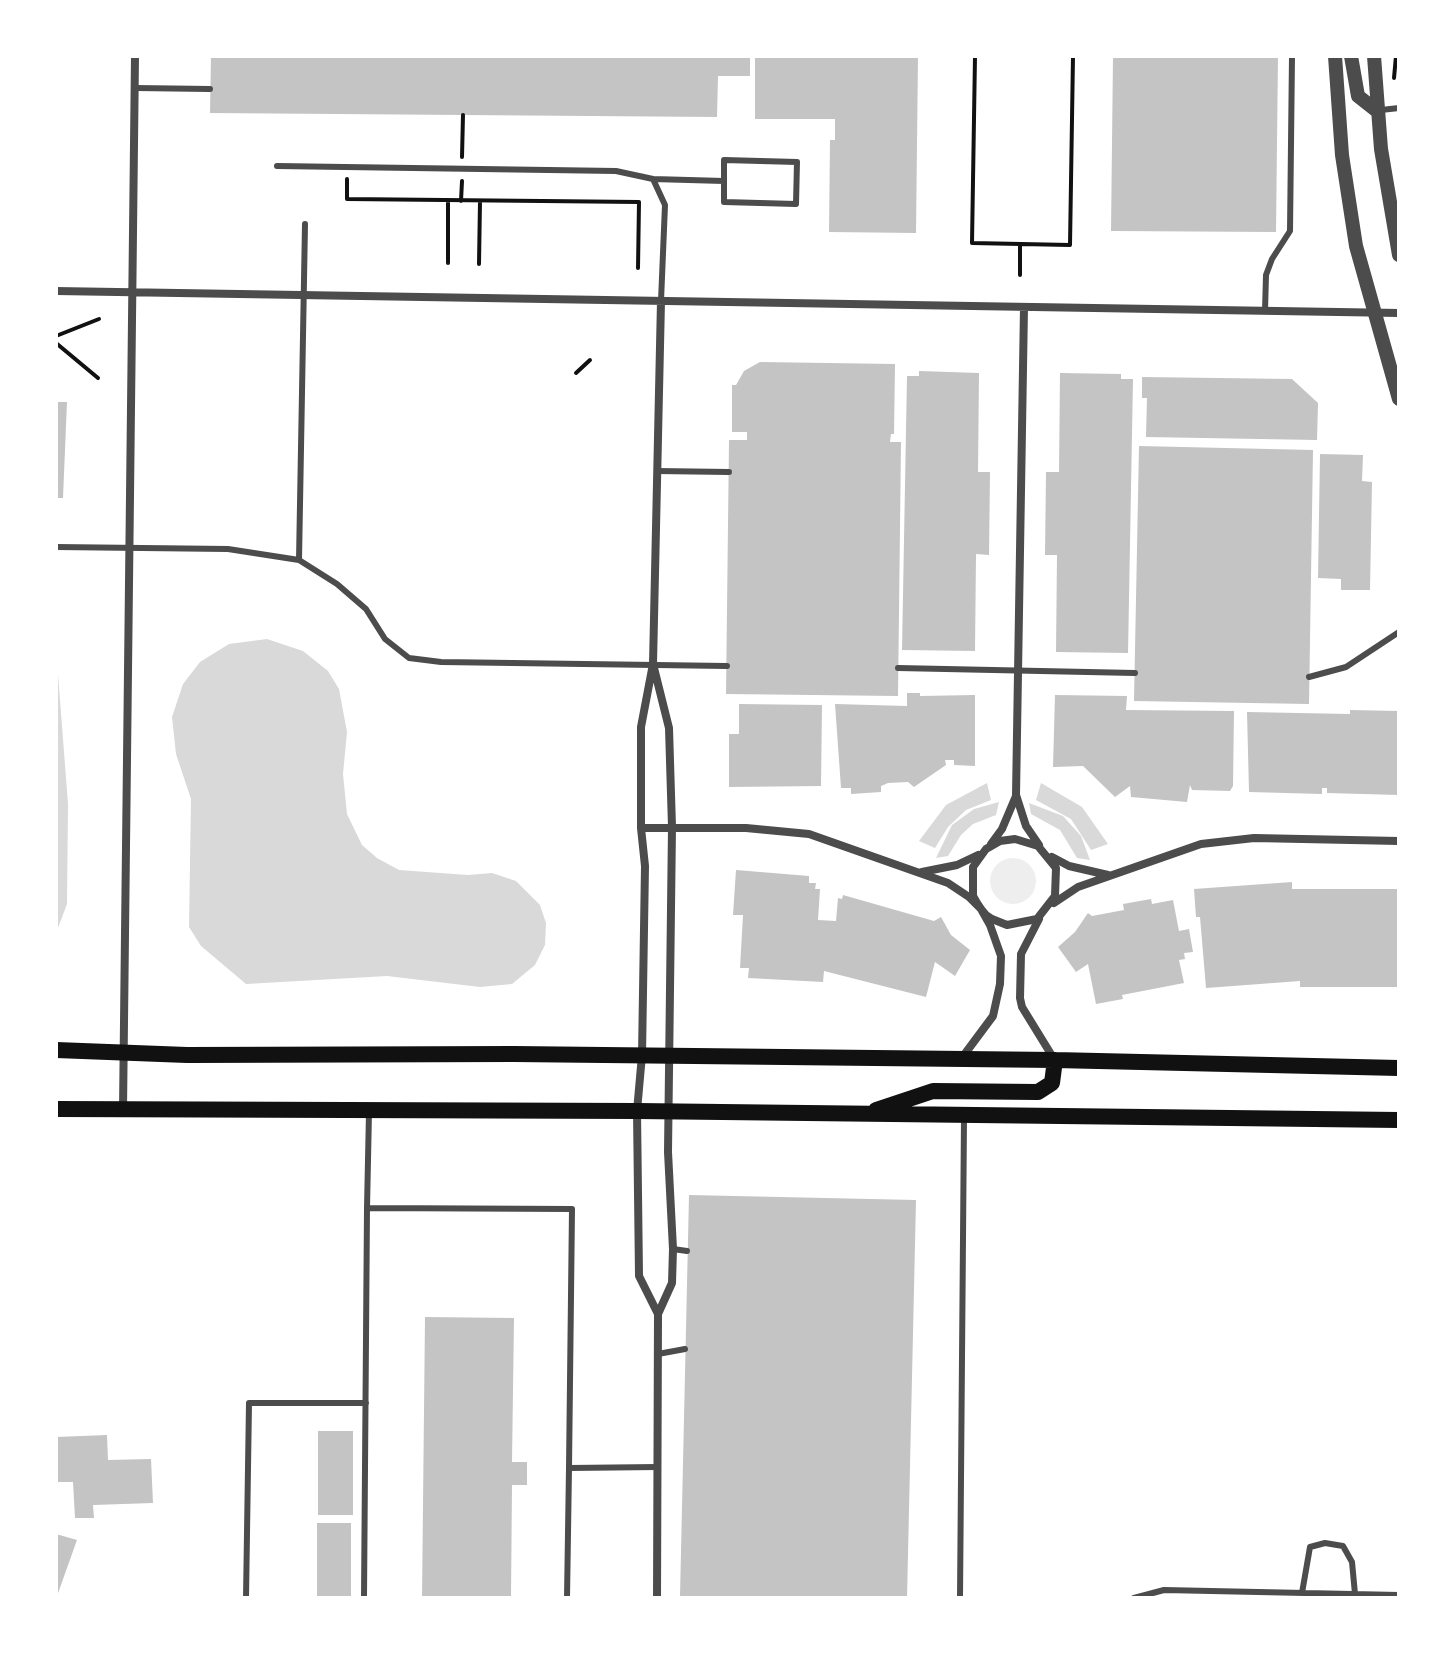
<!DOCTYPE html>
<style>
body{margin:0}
#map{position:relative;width:1455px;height:1654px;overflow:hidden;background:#fff;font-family:Helvetica,sans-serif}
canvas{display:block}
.frame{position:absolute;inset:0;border:58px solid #fff;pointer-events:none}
</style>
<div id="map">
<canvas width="1455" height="1654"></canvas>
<div class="frame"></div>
</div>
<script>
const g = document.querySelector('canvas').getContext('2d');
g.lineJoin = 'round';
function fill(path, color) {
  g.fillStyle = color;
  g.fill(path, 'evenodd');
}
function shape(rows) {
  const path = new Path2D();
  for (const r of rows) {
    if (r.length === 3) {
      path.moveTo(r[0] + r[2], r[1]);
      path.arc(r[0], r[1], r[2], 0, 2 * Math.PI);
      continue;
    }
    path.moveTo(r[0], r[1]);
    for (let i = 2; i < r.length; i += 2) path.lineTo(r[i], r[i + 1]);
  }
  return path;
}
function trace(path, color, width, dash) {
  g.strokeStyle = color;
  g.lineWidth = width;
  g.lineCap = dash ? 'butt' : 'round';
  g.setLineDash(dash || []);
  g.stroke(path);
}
fill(shape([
 [1013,881,23]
]), '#eee');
fill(shape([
 [267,639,303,651,328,671,339,689,347,732,343,774,347,814,362,845,377,858,399,870,468,875,492,873,516,881,540,905,546,923,545,945,535,965,512,984,480,987,387,976,246,984,201,946,189,927,191,799,176,754,172,717,183,684,200,662,229,644],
 [56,648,68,804,67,904,56,933],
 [987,783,991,800,966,810,948,827,935,848,919,841,946,805],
 [1041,783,1082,807,1108,844,1091,850,1071,819,1036,800],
 [999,802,996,815,973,824,961,835,948,856,936,858,952,825,974,809],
 [1029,803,1063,816,1081,836,1090,860,1077,858,1060,830,1031,814]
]), '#d9d9d9');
fill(shape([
 [211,56,750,56,750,76,718,76,717,117,210,113],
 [755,56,918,56,916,233,829,232,830,140,835,140,835,119,755,119],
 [1113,56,1278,56,1276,232,1111,231],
 [760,362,895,364,894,434,891,434,890,442,901,442,898,696,726,694,729,440,747,440,747,432,732,432,732,385,736,385,744,371],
 [919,371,979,373,978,472,990,472,989,555,976,554,975,651,902,650,907,376,919,376],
 [1060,373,1121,374,1121,379,1133,379,1128,653,1056,652,1057,555,1045,555,1046,472,1059,472],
 [1142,377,1292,379,1318,403,1317,440,1146,437,1147,398,1142,398],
 [56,402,67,402,63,498,56,498],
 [1139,446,1313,450,1309,704,1134,701],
 [1320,454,1363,455,1362,481,1372,482,1370,590,1341,590,1341,579,1318,578],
 [907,693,920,693,920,696,975,695,975,766,954,765,954,760,945,760,946,765,914,787,908,782,888,783,881,786,881,792,851,794,851,788,841,788,835,704,907,706],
 [1055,695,1127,696,1126,710,1234,711,1233,786,1230,791,1192,790,1190,785,1187,802,1131,797,1130,786,1115,797,1083,766,1053,767],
 [739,704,822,705,821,786,729,787,729,734,739,734],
 [1350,710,1399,711,1399,795,1327,793,1327,788,1322,788,1322,794,1249,792,1247,712,1350,714],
 [736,870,809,876,809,883,816,883,815,889,820,889,818,920,836,921,838,898,842,899,843,895,934,921,941,917,951,935,970,950,955,976,935,962,926,997,824,971,823,982,748,978,749,968,740,968,743,915,733,915],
 [1292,882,1292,889,1399,889,1399,987,1300,987,1300,981,1206,988,1200,917,1196,917,1194,889],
 [1151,899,1152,904,1173,900,1179,931,1189,929,1193,952,1184,953,1185,959,1179,960,1184,983,1122,995,1123,999,1096,1004,1088,964,1076,972,1058,947,1075,932,1088,913,1092,916,1124,910,1123,904],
 [689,1195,916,1200,907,1598,680,1596],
 [425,1317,514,1318,512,1462,527,1462,527,1485,512,1485,511,1598,422,1598],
 [318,1431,353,1431,353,1515,318,1515],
 [107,1435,108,1460,151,1459,153,1503,93,1505,94,1518,75,1518,73,1482,56,1482,56,1437],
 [317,1523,351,1523,351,1598,317,1598],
 [56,1534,77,1540,57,1596,56,1596]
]), '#c4c4c4');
trace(shape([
 [975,56,972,243,1070,245,1073,56],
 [1394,78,1396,56],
 [462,157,463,115],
 [347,179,347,199,639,202,638,268],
 [461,201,462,181],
 [448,263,448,201],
 [479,264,480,201],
 [1020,275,1020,244],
 [56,336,99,319],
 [56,343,98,378],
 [576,373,590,360]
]), '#111', 4);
trace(shape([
 [135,88,210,89],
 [1381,110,1399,108],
 [277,166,616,171,653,179,665,205,661,301],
 [653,179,724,181,724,160,797,162,796,204,724,202,724,181],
 [1265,311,1266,275,1272,259,1290,231,1292,56],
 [657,471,729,472],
 [56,547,228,549,299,560,337,584,366,609,385,639,409,658,441,662,727,666],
 [299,560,305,224],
 [898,668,1135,673],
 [1309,677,1346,667,1399,632],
 [367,1208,369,1112],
 [673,1249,687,1251],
 [658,1354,685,1349],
 [1302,1593,1310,1547,1325,1543,1343,1546,1352,1562,1355,1594],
 [246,1598,249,1403,366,1403],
 [364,1598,367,1208,572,1209,569,1468,658,1467],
 [567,1598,569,1468],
 [960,1598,964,1118],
 [1134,1598,1164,1590,1399,1595]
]), '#4c4c4c', 6);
trace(shape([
 [56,291,1399,313],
 [1024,307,1016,795,1026,826,1039,845],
 [654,668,669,728,672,827,668,1152,673,1249,672,1283,658,1314,657,1598],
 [641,828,746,828,809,834,948,883,969,897,981,909,986,915,992,919,1007,925,1037,919,1055,896,1056,868,1038,846,1015,839,1000,841,986,849,973,867,973,896,977,903,981,909,990,925,1001,956,1000,984,993,1016,961,1059],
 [991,844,1002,829,1016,796],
 [1052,857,1069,866,1108,875],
 [922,872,957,865,978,855],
 [1054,903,1078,887,1201,844,1254,838,1399,841],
 [1039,919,1021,954,1020,998,1022,1007,1054,1059],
 [123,1110,135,56],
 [658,1314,639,1276,637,1111,642,1055,645,866,641,828,641,727,653,664,661,301]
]), '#4c4c4c', 8);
trace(shape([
 [1335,56,1342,155,1356,246,1399,399],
 [1351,56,1358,96,1377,111],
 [1374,56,1381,149,1399,255]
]), '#4c4c4c', 14);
trace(shape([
 [56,1050,187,1055,514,1054,1055,1060,1399,1068],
 [56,1109,637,1111,1399,1120],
 [876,1110,933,1091,1038,1092,1052,1083,1055,1060]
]), '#111', 16);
</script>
